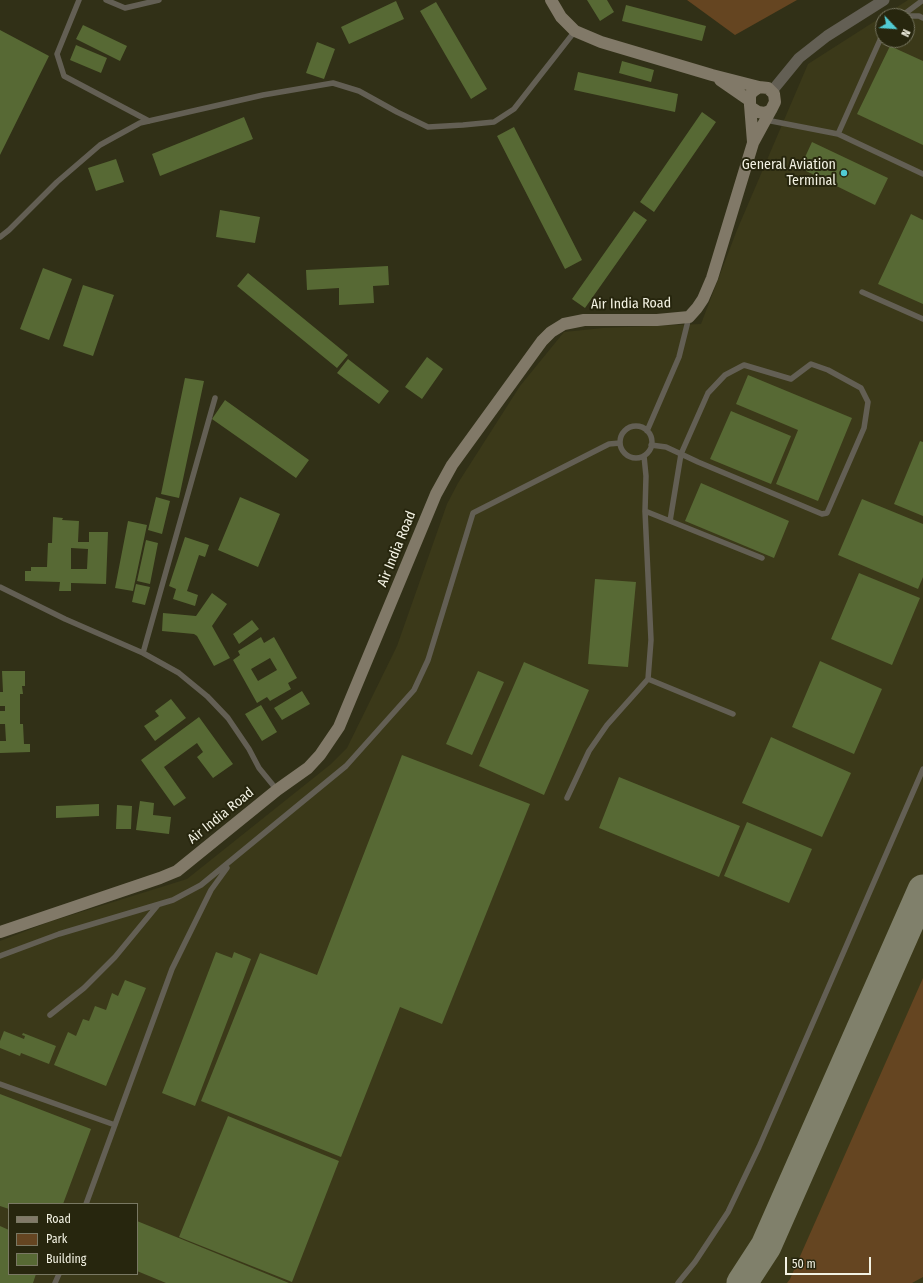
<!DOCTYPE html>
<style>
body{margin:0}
#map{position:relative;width:923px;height:1283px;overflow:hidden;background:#313017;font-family:"Fira Sans Condensed",sans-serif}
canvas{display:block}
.legend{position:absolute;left:8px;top:1203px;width:130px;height:72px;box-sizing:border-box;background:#27260e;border:1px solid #797863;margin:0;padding:5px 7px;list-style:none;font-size:12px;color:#f3f2e3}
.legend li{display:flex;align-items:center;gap:8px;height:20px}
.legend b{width:20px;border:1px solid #797863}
.north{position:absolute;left:875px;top:8px;width:40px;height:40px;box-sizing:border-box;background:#27260e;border:1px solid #797863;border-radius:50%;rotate:115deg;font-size:11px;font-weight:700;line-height:16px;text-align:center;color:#f3f2e3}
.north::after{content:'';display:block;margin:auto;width:14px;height:18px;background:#51ccd4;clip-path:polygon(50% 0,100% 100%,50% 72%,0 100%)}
.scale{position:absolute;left:785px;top:1257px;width:86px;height:18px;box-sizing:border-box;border:2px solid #f3f2e3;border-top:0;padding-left:5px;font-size:12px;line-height:14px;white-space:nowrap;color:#f3f2e3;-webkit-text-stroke:3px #27260e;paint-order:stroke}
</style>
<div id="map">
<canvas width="923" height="1283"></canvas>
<ul class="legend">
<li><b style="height:5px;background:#817968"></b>Road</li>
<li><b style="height:11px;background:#654521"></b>Park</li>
<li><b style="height:11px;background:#576934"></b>Building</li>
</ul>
<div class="north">N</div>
<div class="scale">50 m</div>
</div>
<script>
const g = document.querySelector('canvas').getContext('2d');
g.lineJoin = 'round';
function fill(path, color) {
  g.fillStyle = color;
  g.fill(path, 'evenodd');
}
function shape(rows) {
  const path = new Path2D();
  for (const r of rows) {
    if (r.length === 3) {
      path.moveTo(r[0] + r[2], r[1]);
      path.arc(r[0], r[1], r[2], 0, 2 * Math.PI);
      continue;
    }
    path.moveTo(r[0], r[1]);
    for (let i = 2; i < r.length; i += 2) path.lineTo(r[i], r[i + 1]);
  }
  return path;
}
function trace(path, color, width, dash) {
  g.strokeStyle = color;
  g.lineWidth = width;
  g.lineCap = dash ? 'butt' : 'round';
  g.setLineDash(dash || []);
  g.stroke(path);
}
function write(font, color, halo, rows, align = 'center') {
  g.font = font + ' "Fira Sans Condensed",sans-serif';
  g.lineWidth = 4;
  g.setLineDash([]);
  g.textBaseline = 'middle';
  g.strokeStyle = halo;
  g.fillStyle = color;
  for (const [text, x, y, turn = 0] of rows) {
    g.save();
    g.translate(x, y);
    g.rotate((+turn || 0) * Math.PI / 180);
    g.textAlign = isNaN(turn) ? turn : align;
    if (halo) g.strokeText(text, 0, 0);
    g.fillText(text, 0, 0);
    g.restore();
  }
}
fill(shape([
 [908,0,923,0,923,1283,0,1283,0,941,49,922,187,879,331,764,347,748,397,646,447,504,458,483,520,386,564,332,603,328,701,324,737,230,808,64],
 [883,16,907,16,907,40,883,40],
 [9,1204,137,1204,137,1274,9,1274]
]), '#3b3919');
fill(shape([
 [687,0,797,0,735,35],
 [923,978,923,1277,912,1283,787,1283,790,1279]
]), '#654521');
trace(shape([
 [742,1283,766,1246,923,890]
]), '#80806b', 31);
fill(shape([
 [587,0,607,0,614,12,600,21],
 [396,1,404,19,349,44,341,27],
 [436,2,487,89,471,99,420,11],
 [626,5,706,26,702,41,622,21],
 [83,25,127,46,120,61,76,39],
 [0,30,49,56,0,155],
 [317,42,335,49,324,79,306,73],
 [76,45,107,58,101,73,70,60],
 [890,46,923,61,923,145,857,114],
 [622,61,654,70,651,82,619,73],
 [578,72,678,94,675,112,574,90],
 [702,112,716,122,654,212,640,202],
 [244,117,253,139,160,176,152,154],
 [514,127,582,260,565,269,497,136],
 [812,142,888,178,875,205,800,168],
 [116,159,124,182,96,191,88,168],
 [220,210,260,217,255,243,216,237],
 [634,211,647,220,585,308,572,299],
 [911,214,923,220,923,304,878,284],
 [388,266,389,285,373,286,374,303,339,305,339,288,307,290,306,270],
 [43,268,72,279,49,340,20,329],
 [248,273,348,355,337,368,237,286],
 [83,285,114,295,93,356,63,346],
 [427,357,443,369,422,399,405,387],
 [348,359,389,391,379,404,337,373],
 [748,375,852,418,818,501,776,484,798,430,736,404],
 [185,378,204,381,179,498,161,494],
 [225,400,309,460,296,478,212,419],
 [731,411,791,436,771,484,710,459],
 [920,441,923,442,923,516,894,504],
 [701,483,789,521,774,558,685,521],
 [156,497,170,501,162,534,148,530],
 [240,497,280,514,258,567,218,550],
 [862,499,923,524,923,577,918,589,838,555],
 [53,517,63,518,62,520,79,521,78,542,89,542,89,532,108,532,106,584,71,583,71,591,59,591,60,582,25,581,25,571,31,571,31,567,47,567,48,543,52,543],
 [71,548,88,549,87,569,71,569],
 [128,521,147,525,133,591,115,588],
 [185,537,209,545,205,557,199,555,187,591,198,595,195,606,173,599,176,589,169,586],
 [146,540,158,543,150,584,137,581],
 [859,573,920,598,892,665,831,639],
 [595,579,636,582,628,667,588,664],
 [136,584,150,587,145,605,132,602],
 [212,593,227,604,212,626,230,658,214,666,197,636,194,634,162,631,163,613,196,616],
 [252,620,259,629,239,644,233,634],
 [261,637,264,643,274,637,297,678,288,683,291,689,270,701,267,697,257,703,233,660,240,655,238,651],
 [270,658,277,670,258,681,251,669],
 [820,661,882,689,854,754,792,727],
 [524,662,589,690,544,795,479,766],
 [2,671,25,671,25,686,22,686,23,694,20,694,20,724,23,724,24,744,30,744,30,752,0,753,0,741,6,741,5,724,0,724,0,711,5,711,5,706,0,706,0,692,3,692],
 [478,671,504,682,472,755,446,744],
 [302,691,310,704,282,720,274,708],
 [171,699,186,718,155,741,144,726,159,716,155,711],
 [261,705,277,732,262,741,245,714],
 [199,717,233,764,213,778,197,757,203,752,197,743,164,767,186,798,174,806,141,760],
 [771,737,851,773,822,837,742,803],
 [402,755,530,804,442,1024,400,1007,341,1157,201,1101,260,953,317,975],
 [619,777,740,826,719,877,599,828],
 [140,801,154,803,153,815,171,817,169,834,136,830],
 [99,804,99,816,56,818,56,806],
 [117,805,132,806,131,829,116,829],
 [747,822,812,849,789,903,724,876],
 [216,952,232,958,234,952,251,959,195,1106,162,1093],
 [125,980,146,988,106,1086,54,1065,68,1032,76,1036,83,1019,89,1021,95,1006,106,1010,112,993,118,996],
 [4,1031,24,1039,25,1036,22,1035,23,1033,56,1046,49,1064,21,1053,20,1056,0,1048,0,1041],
 [0,1094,91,1129,63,1204,9,1204,9,1209,0,1206],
 [228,1116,339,1161,292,1282,179,1237],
 [137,1221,289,1283,166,1283,137,1271],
 [0,1226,9,1230,9,1274,36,1274,33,1283,0,1283]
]), '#576934');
trace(shape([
 [79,0,57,54,64,76,149,121],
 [106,0,125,8,159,0],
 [903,15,923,0],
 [902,16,919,16,923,18],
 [766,120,838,134,923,174],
 [838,134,880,40,883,35],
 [0,237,9,230,57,182,100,145,140,123,263,95,333,83,359,91,397,112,428,127,463,125,494,122,514,109,575,31],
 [862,292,923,319],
 [636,442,16],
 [647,431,679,357,689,317],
 [651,445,666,447,681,454,698,462,822,514,827,513,864,428,868,402,861,388,828,370,811,364,791,379,744,365,725,375,708,393,681,454,670,521],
 [645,511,762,558],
 [0,587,65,619,143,653,179,673,207,696,228,718,249,749,259,768,277,790],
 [143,653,215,398],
 [648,679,733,714],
 [567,798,589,751,607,725,648,679,651,640,645,511,646,476,644,456],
 [0,956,59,934,173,900,201,885,346,766,414,690,428,660,473,513,609,444,620,443],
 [50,1015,84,988,115,957,157,906],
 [0,1084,115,1125],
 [86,1204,172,969,211,890,227,868],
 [55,1283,59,1274],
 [678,1283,695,1262,728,1212,759,1147,923,769]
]), '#635f54', 5.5);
trace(shape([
 [772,91,799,58,827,36,884,0]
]), '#635f54', 11);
trace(shape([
 [551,0,561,17,575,31,601,42,712,75,759,87,768,88,774,94,775,102,771,110,765,113,758,112,752,108,750,105,750,96,752,92,759,87],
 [720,80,749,100],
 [750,105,753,142],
 [0,932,160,878,177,871,277,790,308,768,320,755,339,727,436,494,452,465,542,341,551,332,564,324,584,320,657,320,689,317,697,308,703,299,712,278,753,143,771,110]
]), '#817968', 12);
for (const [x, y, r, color] of [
 [844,173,4,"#51ccd4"]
]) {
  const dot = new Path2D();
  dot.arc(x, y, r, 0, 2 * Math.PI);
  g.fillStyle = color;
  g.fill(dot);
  trace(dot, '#27260e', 1.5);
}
write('14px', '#f3f2e3', '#27260e', [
 ["General Aviation",836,165],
 ["Terminal",836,181]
], 'right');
write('14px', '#f3f2e3', '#27260e', [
 ["Air India Road",631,304,-1],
 ["Air India Road",397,549,-68],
 ["Air India Road",221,816,-39]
]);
</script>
